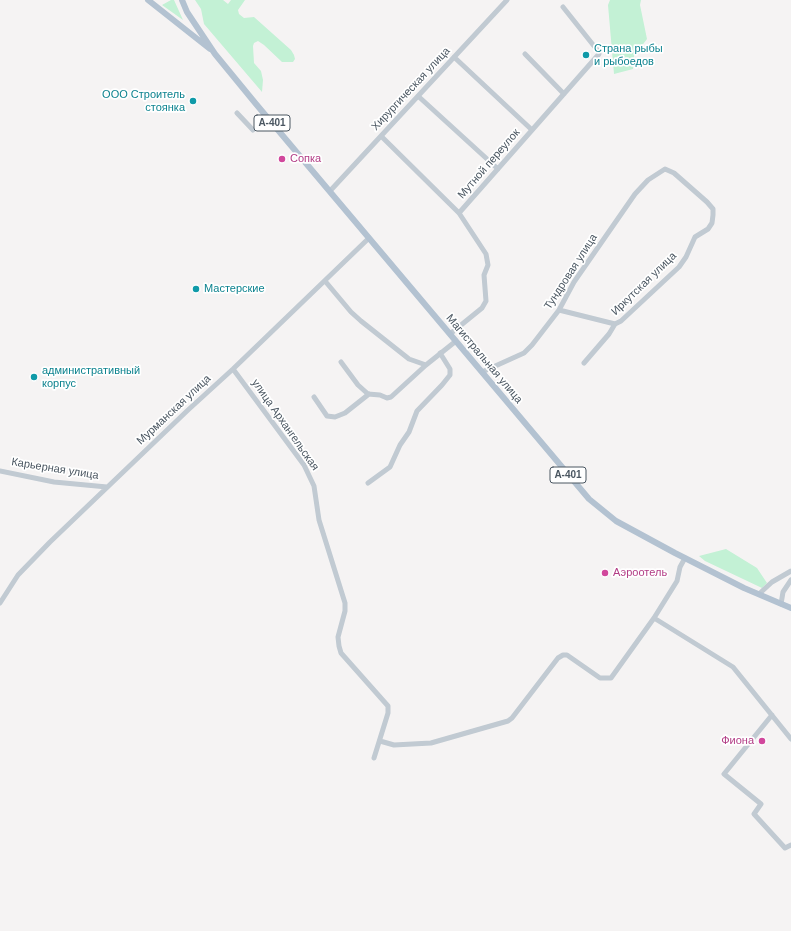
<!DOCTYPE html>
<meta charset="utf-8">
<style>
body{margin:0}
canvas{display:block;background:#f5f3f3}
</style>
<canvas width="791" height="931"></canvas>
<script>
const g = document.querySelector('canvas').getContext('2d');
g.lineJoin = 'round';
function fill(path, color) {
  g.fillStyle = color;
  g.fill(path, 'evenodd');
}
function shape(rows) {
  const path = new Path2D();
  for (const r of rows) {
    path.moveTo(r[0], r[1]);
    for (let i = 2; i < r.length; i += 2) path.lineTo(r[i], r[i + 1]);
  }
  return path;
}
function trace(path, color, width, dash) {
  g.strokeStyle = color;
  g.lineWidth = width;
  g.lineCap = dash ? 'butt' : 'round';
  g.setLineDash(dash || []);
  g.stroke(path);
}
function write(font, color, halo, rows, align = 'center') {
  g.font = font + ' Helvetica,sans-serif';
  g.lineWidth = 3.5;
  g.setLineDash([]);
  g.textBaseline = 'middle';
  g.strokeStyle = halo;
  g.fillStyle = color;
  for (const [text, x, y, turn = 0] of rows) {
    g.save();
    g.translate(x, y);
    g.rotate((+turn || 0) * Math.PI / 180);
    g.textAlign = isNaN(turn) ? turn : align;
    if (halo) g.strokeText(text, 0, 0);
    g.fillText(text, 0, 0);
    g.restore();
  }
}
fill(shape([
 [171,0,174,0,183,20,162,5],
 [195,0,223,0,228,4,231,0,245,0,238,10,239,14,244,18,254,17,291,50,294,55,295,59,293,62,282,62,264,45,258,41,254,43,253,46,254,63,261,71,263,80,262,92,204,24,201,9],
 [610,0,641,0,640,5,647,39,634,56,633,69,614,74,608,5],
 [726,549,757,568,767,583,762,588,705,561,699,556]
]), '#c3f1d5');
trace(shape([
 [525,54,564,94],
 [454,57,532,130],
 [418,96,498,169],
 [237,113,253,130],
 [381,136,459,213,486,254,488,265,484,275,486,301,482,308,450,334],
 [330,191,507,0],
 [459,213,599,54,598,51,563,7],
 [325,281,351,312,361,321,409,359,426,365,456,341],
 [559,310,615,324],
 [341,362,358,385,368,394,380,395,387,398,391,397,426,365],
 [233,369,304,465,314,486,319,520,345,603,345,611,338,637,339,646,341,653,388,706,388,713,374,758],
 [482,372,524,353,532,345,559,310,574,282,635,194,648,180,665,169,674,173,707,202,713,209,713,215,712,223,708,229,695,237,686,257,679,267,621,321,615,324,609,334,584,363],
 [314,397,327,416,335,417,345,413,369,394],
 [0,471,54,482,107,487],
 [368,483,390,467,400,445,409,432,417,411,442,385,450,375,450,369,440,353],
 [759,594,772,582,791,571],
 [0,603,18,575,50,542,188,410,233,369,369,238],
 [781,604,783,592,791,580],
 [654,618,733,667,791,739],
 [772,715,724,774,761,804,754,814,785,848,791,845],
 [380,741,394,745,431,743,508,721,512,718,558,658,563,655,567,655,600,678,611,678,654,618,677,581,680,567,685,558]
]), '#c1cad2', 5);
trace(shape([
 [148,0,210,49],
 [182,0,187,12,215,54,256,104,589,499,616,521,675,553,744,588,791,608]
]), '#b3c2d1', 6);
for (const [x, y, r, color] of [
 [586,55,4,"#0f9aa8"],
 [193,101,4,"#0f9aa8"],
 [282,159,4,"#d1479c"],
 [196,289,4,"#0f9aa8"],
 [34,377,4,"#0f9aa8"],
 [605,573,4,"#d1479c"],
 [762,741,4,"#d1479c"]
]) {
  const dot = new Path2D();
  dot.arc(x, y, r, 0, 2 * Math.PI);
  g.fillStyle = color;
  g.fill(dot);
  trace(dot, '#fff', 1.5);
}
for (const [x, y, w] of [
 [272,123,36],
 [568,475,36]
]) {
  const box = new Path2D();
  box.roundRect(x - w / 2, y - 8, w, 16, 3);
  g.fillStyle = '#fff';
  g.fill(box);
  trace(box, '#4a5661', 1);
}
write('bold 10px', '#4a5661', null, [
 ["А-401",272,123],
 ["А-401",568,475]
]);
write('11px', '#0d838f', '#fff', [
 ["Страна рыбы",594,49],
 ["и рыбоедов",594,62],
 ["ООО Строитель",185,95,"right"],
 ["стоянка",185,108,"right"],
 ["Мастерские",204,289],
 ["административный",42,371],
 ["корпус",42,384]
], 'left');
write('11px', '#4a5661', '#fff', [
 ["Хирургическая улица",411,89,-47],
 ["Мутной переулок",489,164,-49],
 ["Тундровая улица",571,272,-57],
 ["Иркутская улица",644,284,-44],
 ["Магистральная улица",484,359,50],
 ["Мурманская улица",174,410,-43],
 ["улица Архангельская",285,425,55],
 ["Карьерная улица",55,469,9]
]);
write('11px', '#b23c85', '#fff', [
 ["Сопка",290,159],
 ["Аэроотель",613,573],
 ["Фиона",754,741,"right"]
], 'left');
</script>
